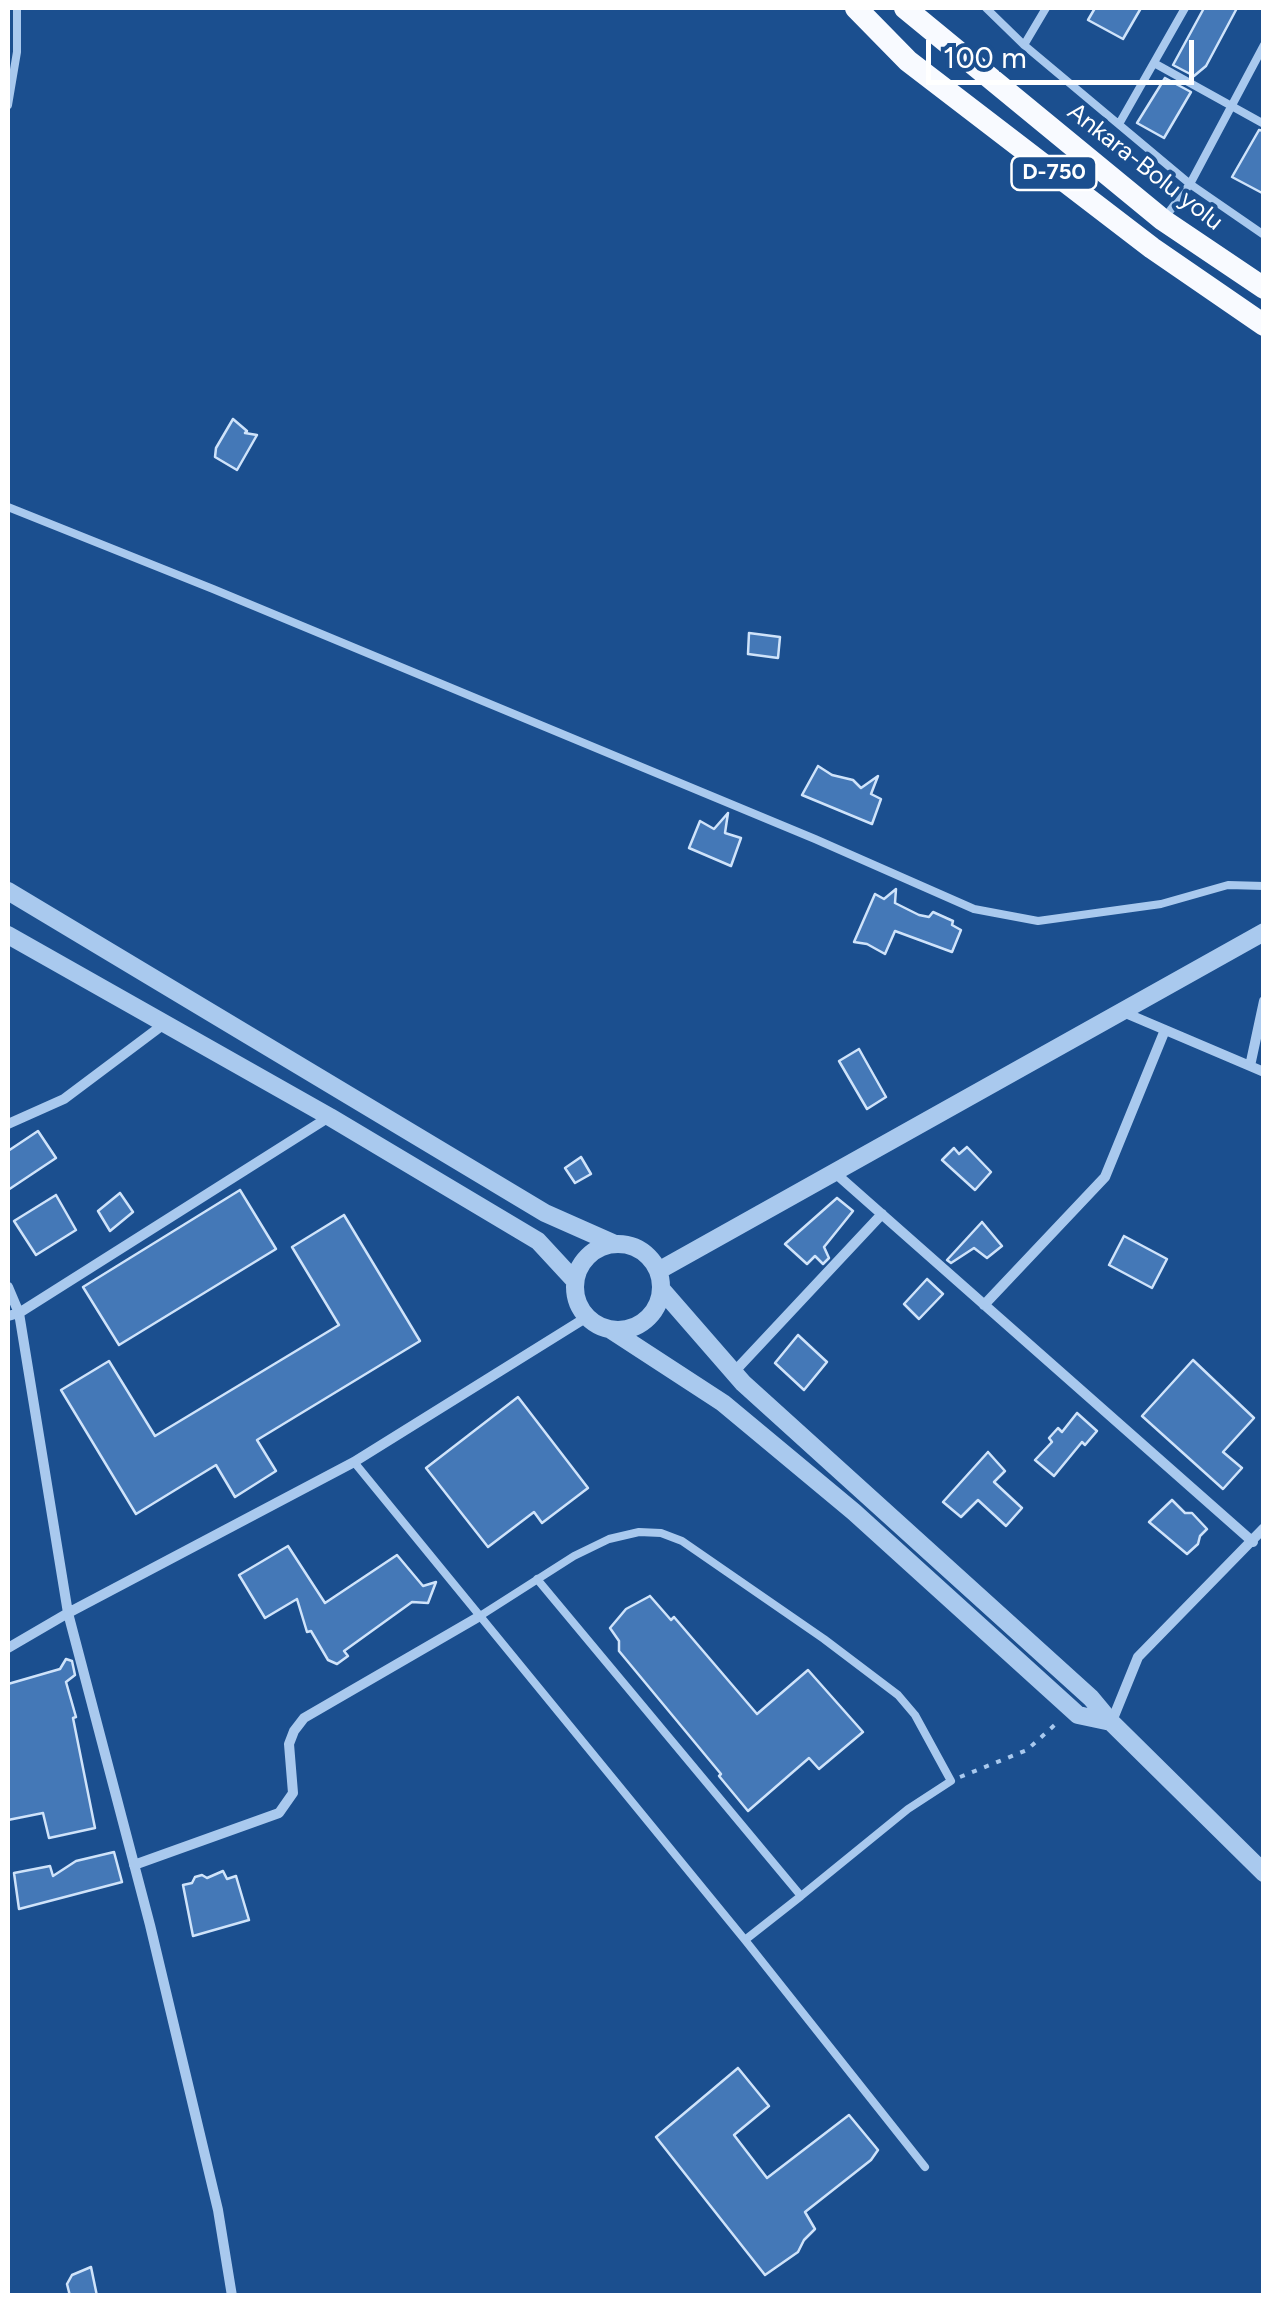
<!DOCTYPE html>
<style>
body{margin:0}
#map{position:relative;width:1271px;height:2303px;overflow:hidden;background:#1b4f8f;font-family:Figtree,sans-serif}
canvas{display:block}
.frame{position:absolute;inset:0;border:10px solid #fff;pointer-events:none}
.scale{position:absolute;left:926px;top:40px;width:268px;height:45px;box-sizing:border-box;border:5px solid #fff;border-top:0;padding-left:12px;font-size:30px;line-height:35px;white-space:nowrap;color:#fff;-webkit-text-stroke:8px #1b4f8f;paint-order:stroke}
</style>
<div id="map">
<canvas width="1271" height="2303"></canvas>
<div class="frame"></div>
<div class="scale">100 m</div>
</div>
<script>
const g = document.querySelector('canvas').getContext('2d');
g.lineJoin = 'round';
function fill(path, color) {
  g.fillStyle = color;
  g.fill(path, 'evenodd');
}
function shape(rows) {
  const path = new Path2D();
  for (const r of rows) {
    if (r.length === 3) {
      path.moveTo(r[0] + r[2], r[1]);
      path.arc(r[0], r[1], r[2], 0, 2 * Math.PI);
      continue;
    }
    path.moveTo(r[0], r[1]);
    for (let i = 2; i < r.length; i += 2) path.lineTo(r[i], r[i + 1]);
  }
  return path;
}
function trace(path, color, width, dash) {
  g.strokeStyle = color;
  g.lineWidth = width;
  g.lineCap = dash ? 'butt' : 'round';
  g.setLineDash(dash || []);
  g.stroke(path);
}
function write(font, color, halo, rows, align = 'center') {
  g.font = font + ' Figtree,sans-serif';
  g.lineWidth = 8;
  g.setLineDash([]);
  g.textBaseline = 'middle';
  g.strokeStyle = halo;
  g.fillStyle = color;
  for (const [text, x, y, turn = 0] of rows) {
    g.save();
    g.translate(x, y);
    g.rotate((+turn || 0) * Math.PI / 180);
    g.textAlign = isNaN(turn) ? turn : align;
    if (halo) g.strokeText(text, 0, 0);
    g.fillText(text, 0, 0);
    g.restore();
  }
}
const building = shape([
 [1095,8,1141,8,1123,39,1088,20,1095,8],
 [1204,8,1237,8,1206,66,1194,76,1173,65,1204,8],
 [1165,78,1191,92,1164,138,1137,123,1165,78],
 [1259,130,1264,131,1264,194,1232,177,1259,130],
 [233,419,247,431,245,433,257,435,237,470,215,457,216,448,233,419],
 [749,633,780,637,778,658,748,654,749,633],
 [818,766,832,775,853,780,861,788,878,776,871,794,881,799,872,824,802,795,818,766],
 [728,813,725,833,741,838,731,866,689,848,700,821,714,829,728,813],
 [896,889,895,903,919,915,929,917,933,912,953,921,952,925,961,930,952,952,895,931,885,954,867,944,854,942,875,894,884,899,896,889],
 [859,1049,886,1097,867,1109,839,1061,859,1049],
 [38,1131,56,1158,8,1190,8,1151,38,1131],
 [967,1147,991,1172,975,1190,942,1160,954,1148,959,1154,967,1147],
 [581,1157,591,1174,575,1183,565,1168,581,1157],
 [240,1190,276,1249,119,1345,83,1287,240,1190],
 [120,1193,133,1212,110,1231,98,1211,120,1193],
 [56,1195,76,1230,36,1255,14,1221,56,1195],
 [837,1198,853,1211,824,1247,829,1258,823,1264,815,1256,807,1264,785,1244,837,1198],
 [344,1215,420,1341,257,1440,276,1471,235,1497,216,1465,136,1514,61,1390,109,1361,155,1436,339,1325,292,1247,344,1215],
 [982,1222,1002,1246,987,1258,974,1248,951,1263,947,1260,982,1222],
 [1124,1236,1167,1259,1152,1288,1109,1265,1124,1236],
 [927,1279,943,1294,919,1319,904,1304,927,1279],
 [798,1335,827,1362,804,1390,775,1363,798,1335],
 [1193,1360,1254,1418,1223,1452,1242,1468,1223,1489,1142,1416,1193,1360],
 [518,1397,588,1488,542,1523,534,1512,488,1547,426,1468,518,1397],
 [1077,1413,1097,1431,1085,1445,1082,1442,1054,1476,1035,1460,1052,1442,1049,1438,1058,1428,1062,1432,1077,1413],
 [988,1452,1005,1471,994,1482,1022,1508,1006,1526,978,1500,961,1517,943,1502,988,1452],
 [1172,1500,1185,1513,1192,1513,1207,1529,1200,1536,1198,1544,1187,1554,1149,1522,1172,1500],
 [288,1546,325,1603,397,1555,423,1586,436,1582,428,1603,412,1602,344,1651,348,1656,337,1664,328,1660,311,1631,307,1632,297,1599,265,1618,239,1575,288,1546],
 [650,1596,671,1620,674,1617,757,1714,808,1670,863,1732,819,1769,809,1758,748,1811,719,1776,721,1774,619,1651,619,1641,610,1628,626,1609,650,1596],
 [66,1659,72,1661,75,1675,66,1682,76,1717,73,1718,95,1828,49,1838,43,1813,8,1820,8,1684,60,1669,66,1659],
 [114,1852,122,1882,19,1909,14,1873,50,1866,53,1876,76,1861,114,1852],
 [223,1871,227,1879,236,1876,249,1920,193,1936,183,1885,192,1883,195,1877,202,1875,207,1878,223,1871],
 [738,2068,769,2106,734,2135,767,2178,849,2115,878,2150,871,2160,805,2212,815,2229,804,2240,798,2252,765,2275,656,2137,738,2068],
 [91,2267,97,2296,70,2296,67,2284,72,2275,91,2267]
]);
fill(building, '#4478b7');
trace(building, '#cfe3fa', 2.5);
trace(shape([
 [960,1777,1027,1750,1059,1721]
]), '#a9c9ee', 4, [5, 8]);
trace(shape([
 [986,8,1024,45,1190,184,1264,235],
 [1024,45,1046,8],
 [1154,63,1264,124],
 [8,105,17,52,17,8],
 [1119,124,1185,8],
 [1166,216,1190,184,1264,45],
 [8,507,213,589,815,839,974,909,1038,921,1161,904,1228,885,1264,886],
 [354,1462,745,1940,925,2167],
 [480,1616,574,1556,609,1539,639,1532,661,1533,682,1541,824,1639,898,1695,915,1715,951,1781,908,1809,801,1896,537,1579],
 [745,1940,801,1896]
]), '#a9c9ee', 8);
trace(shape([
 [1264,1001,1250,1066,1264,1072],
 [1123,1012,1250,1066],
 [8,1124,64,1099,164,1024],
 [834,1172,1253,1542],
 [8,1287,19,1313,68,1613,354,1462,587,1317],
 [984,1305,1105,1177,1165,1030],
 [8,1316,19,1313,329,1117],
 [734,1372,882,1214],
 [8,1648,68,1613,150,1925,218,2210,232,2296],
 [1112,1721,1138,1657,1264,1528],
 [134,1865,279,1813,293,1793,289,1744,294,1731,304,1718,480,1616]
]), '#a9c9ee', 10);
trace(shape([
 [8,891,545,1213,615,1244],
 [8,935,330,1117,538,1241,575,1281],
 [618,1287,43],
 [658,1271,1264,932],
 [662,1290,743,1383,1091,1698,1111,1722,1264,1873],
 [611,1330,723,1403,854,1512,1078,1715,1111,1722]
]), '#a9c9ee', 18);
trace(shape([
 [856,8,908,61,1152,248,1264,325],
 [905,8,1163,220,1264,288]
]), '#f8faff', 22);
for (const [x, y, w] of [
 [1054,173,85]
]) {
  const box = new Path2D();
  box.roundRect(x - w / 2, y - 17, w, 34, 8);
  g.fillStyle = '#1b4f8f';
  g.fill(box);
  trace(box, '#fff', 2.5);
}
write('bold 22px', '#fff', null, [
 ["D-750",1054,173]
]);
write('25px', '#fff', '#1b4f8f', [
 ["Ankara-Bolu yolu",1145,167,38]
]);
</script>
